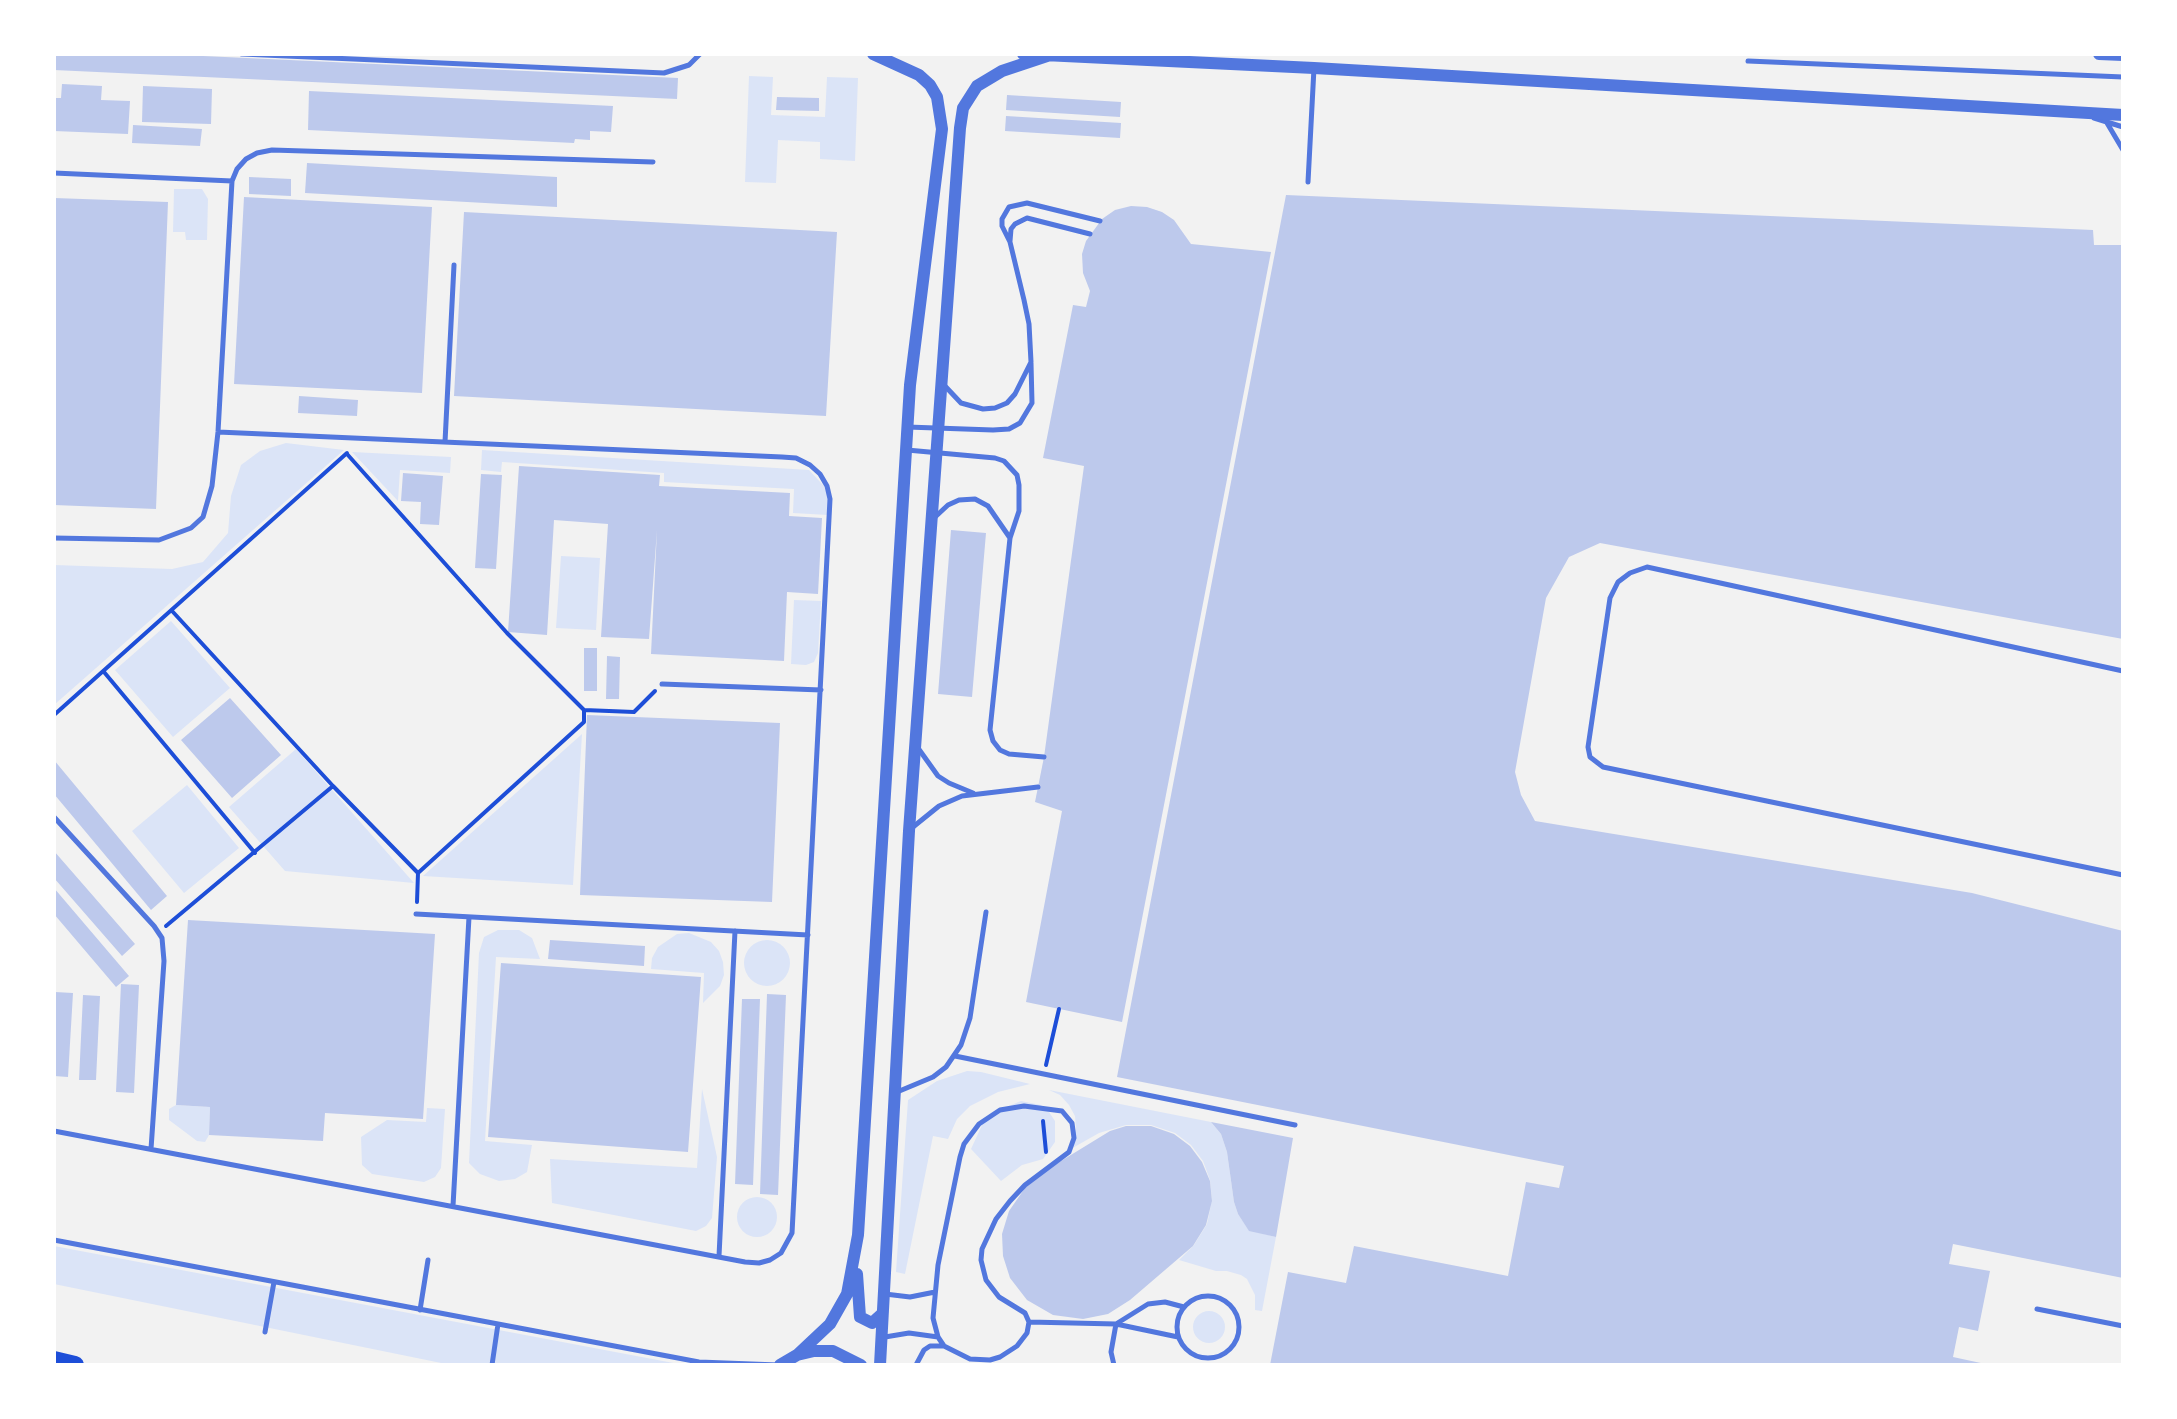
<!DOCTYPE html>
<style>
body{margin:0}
#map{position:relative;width:2177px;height:1419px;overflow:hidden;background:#f2f2f2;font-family:Signika,sans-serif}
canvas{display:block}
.frame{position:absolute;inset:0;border:56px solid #fff;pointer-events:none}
</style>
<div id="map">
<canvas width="2177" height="1419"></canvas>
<div class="frame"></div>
</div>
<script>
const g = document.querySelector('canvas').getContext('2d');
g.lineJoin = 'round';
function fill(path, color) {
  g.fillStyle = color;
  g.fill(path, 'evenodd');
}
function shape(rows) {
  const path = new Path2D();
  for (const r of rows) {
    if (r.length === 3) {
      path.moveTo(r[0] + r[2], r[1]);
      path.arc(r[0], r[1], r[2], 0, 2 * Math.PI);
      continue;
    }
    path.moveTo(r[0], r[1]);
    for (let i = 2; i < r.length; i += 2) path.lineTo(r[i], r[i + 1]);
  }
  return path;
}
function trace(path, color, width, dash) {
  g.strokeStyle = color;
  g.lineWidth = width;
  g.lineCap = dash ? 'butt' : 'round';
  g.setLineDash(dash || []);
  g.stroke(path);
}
fill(shape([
 [749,76,773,77,771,115,825,117,827,77,858,78,855,161,820,159,820,142,778,140,776,183,745,182],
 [174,189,202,189,208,199,207,240,186,240,185,232,173,232],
 [286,443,344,450,54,705,54,565,172,569,203,562,228,533,231,496,241,465,260,451],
 [482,450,809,470,824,486,829,498,828,515,793,513,794,489,664,482,664,473,502,462,501,472,481,470],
 [352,452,451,457,450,473,400,470,398,501],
 [561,556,600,558,596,630,556,628],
 [794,600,821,601,818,653,814,662,806,665,791,664],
 [171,621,230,688,173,737,115,670],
 [582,734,573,885,423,876],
 [296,749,414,883,285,871,229,807],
 [187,785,239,848,184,893,132,831],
 [498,930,519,930,532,938,540,959,496,957,485,1141,532,1145,527,1172,515,1179,499,1181,480,1174,469,1163,479,953,484,937],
 [689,933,711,942,719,951,723,962,724,975,720,986,703,1003,704,973,651,969,652,958,658,947,677,934],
 [767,963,23],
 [967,1071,981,1072,1030,1084,998,1092,970,1106,957,1119,948,1139,933,1136,905,1274,896,1272,908,1100,937,1081],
 [702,1089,717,1157,712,1218,706,1226,696,1231,552,1203,550,1159,697,1168],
 [1049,1090,1211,1122,1221,1134,1227,1152,1234,1202,1238,1214,1249,1230,1276,1237,1262,1311,1255,1310,1255,1295,1247,1279,1241,1275,1227,1271,1216,1271,1179,1260,1194,1245,1207,1224,1212,1200,1210,1180,1203,1161,1191,1145,1175,1133,1151,1125,1126,1125,1099,1133,1069,1150,1076,1129,1075,1116,1069,1105,1060,1095],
 [1021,1101,1041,1105,1049,1112,1055,1121,1055,1142,1043,1159,1022,1165,1001,1181,971,1149,983,1123,994,1112],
 [176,1105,210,1107,209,1135,205,1142,197,1141,169,1120,169,1109],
 [427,1108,445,1109,441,1168,435,1177,424,1182,372,1174,362,1165,361,1137,387,1120,426,1122],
 [757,1217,20],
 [54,1246,684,1365,451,1365,54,1284],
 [1209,1327,16]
]), '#dbe4f7');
fill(shape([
 [54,54,160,54,678,78,677,99,54,70],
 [62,84,102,86,101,100,130,101,128,134,54,131,54,98,61,98],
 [143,86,212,89,211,124,142,122],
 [309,91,613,106,611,132,590,131,590,140,575,139,574,143,308,130],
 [1007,95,1121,102,1120,117,1006,110],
 [777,97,819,98,819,111,776,110],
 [1006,116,1121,123,1120,138,1005,131],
 [133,125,202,129,200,146,132,143],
 [307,163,557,177,557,207,305,193],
 [249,177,291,179,291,196,249,194],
 [1286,195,2093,230,2094,245,2123,245,2123,639,1600,543,1569,557,1546,598,1515,772,1521,795,1535,821,1972,893,2123,931,2123,1278,1953,1244,1949,1264,1990,1271,1978,1331,1959,1327,1953,1357,1990,1365,1270,1365,1288,1272,1346,1283,1354,1246,1508,1276,1526,1182,1559,1188,1564,1166,1117,1077],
 [244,197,432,207,422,393,234,384],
 [54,198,168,202,156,509,54,505],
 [1131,206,1147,207,1162,212,1174,220,1191,244,1271,252,1122,1022,1026,1002,1062,811,1035,802,1044,757,1084,466,1043,458,1073,305,1086,307,1090,291,1083,273,1082,254,1086,241,1102,219,1115,210],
 [464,212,837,232,826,416,454,396],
 [299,396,358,400,357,416,298,413],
 [519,466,660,475,659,486,790,493,789,516,822,518,818,594,787,592,784,661,651,654,657,530,649,639,601,637,608,524,554,520,547,635,508,632],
 [403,473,443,476,439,525,420,524,421,502,401,501],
 [481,474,502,475,496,569,475,568],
 [951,530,986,533,972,697,938,694],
 [584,648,597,648,597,691,584,691],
 [607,656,620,657,619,699,606,699],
 [230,698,281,755,232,798,181,740],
 [587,715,780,723,772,902,580,895],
 [54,760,167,896,151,910,54,794],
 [54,851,135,944,122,956,54,878],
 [54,888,129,976,116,987,54,914],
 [188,920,435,934,423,1119,325,1113,323,1141,209,1135,210,1107,176,1105],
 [550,940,645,946,644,966,548,959],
 [501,963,701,977,688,1152,488,1137],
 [121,984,139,985,134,1093,116,1092],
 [55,992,73,993,68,1077,54,1076],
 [767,994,786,995,778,1195,760,1194],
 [83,995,100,996,96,1080,79,1080],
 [742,999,760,999,753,1185,735,1184],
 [1211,1122,1293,1138,1276,1237,1249,1231,1238,1214,1234,1202,1227,1152,1221,1134],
 [1126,1126,1151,1126,1174,1134,1190,1146,1202,1162,1210,1181,1212,1201,1206,1225,1193,1246,1130,1300,1108,1314,1083,1319,1053,1315,1027,1300,1010,1278,1003,1256,1002,1234,1009,1211,1025,1188,1048,1169,1110,1131]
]), '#bdc9ec');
trace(shape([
 [347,454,507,633,584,710,634,712,655,691],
 [173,612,333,786,418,873],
 [104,672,255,853],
 [54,715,347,453],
 [417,902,418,873,584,722,584,710],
 [166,926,333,786],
 [1046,1065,1059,1009],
 [1043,1121,1046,1152]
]), '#1d4ed8', 4);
trace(shape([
 [242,54,664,73,689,65,700,54],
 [1748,61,2123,77],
 [2094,118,2123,127],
 [2107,123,2123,150],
 [54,173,232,181],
 [1308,182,1314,68],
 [1010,241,1011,229,1015,224,1027,218,1090,234],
 [944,385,961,403,983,409,995,408,1007,403,1015,394,1031,362,1029,324,1024,300,1010,242,1002,226,1002,219,1009,207,1027,203,1100,221],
 [907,427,993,430,1009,429,1020,423,1032,403,1031,363],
 [445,442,454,265],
 [907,450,995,458,1004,461,1017,475,1019,485,1019,511,1010,538,990,730,993,741,1000,750,1009,754,1044,757],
 [934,518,948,505,959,500,975,499,988,506,1010,538],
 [54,538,159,540,191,528,203,517,212,486,218,432,232,181,237,169,246,159,257,153,272,150,653,162],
 [2123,671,1647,567,1630,573,1618,582,1610,598,1588,747,1590,757,1603,767,2123,875],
 [662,684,821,690],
 [918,748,938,776,949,783,973,793],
 [54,817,154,926,162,938,164,961,151,1149],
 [913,827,939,806,962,796,1038,787],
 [416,914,808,935],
 [955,1056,1295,1125],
 [897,1092,933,1077,946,1067,961,1045,970,1018,986,912],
 [1024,1106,1062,1111,1072,1123,1074,1138,1069,1152,1025,1185,1010,1201,996,1219,982,1249,981,1260,986,1280,999,1297,1025,1313,1029,1322,1027,1333,1017,1346,1000,1357,990,1360,970,1359,944,1346,938,1337,933,1318,938,1265,960,1157,964,1144,979,1124,1000,1110,1024,1106],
 [54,1131,745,1262,759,1263,770,1260,781,1253,792,1233,830,499,827,486,820,474,810,465,796,458,782,457,218,432],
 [453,1206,469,917],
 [54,1240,699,1362,778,1365],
 [719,1256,735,931],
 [885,1294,910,1297,935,1292],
 [1208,1327,31],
 [2037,1309,2123,1326],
 [420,1310,428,1260],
 [1029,1322,1116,1324,1178,1337],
 [265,1332,274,1282],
 [885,1337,909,1333,938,1337],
 [492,1365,498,1324],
 [916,1365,924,1350,930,1346,944,1346],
 [1114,1365,1111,1352,1116,1324,1148,1304,1165,1302,1184,1307]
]), '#5277de', 5);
trace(shape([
 [1023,54,1314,68,2123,115],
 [2099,54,2123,55],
 [857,1274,860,1317,872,1323,882,1314],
 [797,1355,830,1324,847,1294,858,1235,910,385,942,129,937,97,930,85,919,75,873,54],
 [780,1365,797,1355,814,1351,833,1351,861,1365],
 [880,1365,909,831,960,128,963,108,977,86,1002,71,1050,55]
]), '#5277de', 12);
trace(shape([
 [54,1360,75,1365]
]), '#1d4ed8', 18);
</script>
